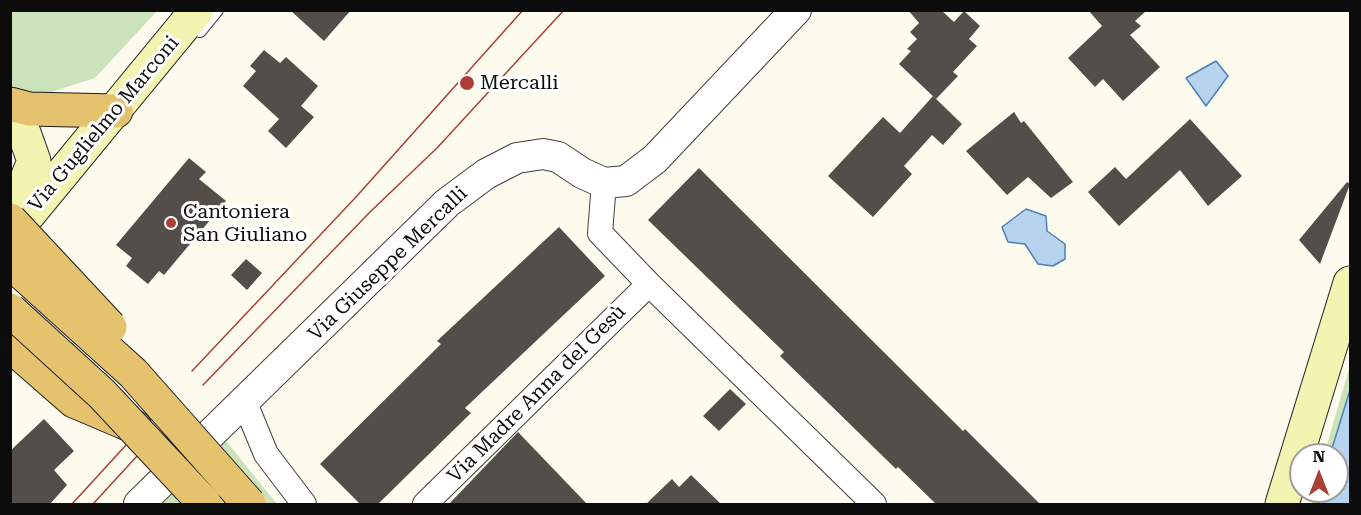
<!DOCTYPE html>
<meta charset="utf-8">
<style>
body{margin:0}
#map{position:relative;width:1361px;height:515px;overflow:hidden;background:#fcfbed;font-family:"Roboto Serif",serif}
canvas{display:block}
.frame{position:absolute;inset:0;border:12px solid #0c0c0c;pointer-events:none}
.north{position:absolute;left:1289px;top:443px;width:60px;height:60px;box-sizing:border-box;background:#fff;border:2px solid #9e9e9e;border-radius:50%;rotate:0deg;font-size:16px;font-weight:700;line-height:24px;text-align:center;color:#0c0c0c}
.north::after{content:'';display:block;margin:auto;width:21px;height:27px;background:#a93f37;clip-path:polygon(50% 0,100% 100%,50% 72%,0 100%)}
</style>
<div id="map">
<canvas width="1361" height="515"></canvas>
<div class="frame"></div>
<div class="north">N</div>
</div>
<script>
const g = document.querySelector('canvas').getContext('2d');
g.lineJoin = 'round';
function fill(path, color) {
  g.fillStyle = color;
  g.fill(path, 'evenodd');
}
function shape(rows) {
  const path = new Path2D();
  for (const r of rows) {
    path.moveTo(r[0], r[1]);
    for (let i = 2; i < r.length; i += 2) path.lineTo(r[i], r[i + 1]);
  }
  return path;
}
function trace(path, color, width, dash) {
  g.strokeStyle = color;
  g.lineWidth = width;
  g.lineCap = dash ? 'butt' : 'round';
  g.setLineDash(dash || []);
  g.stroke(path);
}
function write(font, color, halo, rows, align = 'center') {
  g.font = font + ' "Roboto Serif",serif';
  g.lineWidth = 6;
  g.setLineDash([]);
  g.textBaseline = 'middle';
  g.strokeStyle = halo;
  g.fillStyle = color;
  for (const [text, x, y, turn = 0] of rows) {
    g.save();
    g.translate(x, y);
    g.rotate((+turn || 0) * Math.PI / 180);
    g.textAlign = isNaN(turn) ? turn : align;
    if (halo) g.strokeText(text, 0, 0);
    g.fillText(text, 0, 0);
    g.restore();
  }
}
fill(shape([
 [11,11,157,11,95,78,48,93,11,141],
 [1350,365,1350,504,1312,504,1315,491,1337,491,1337,455,1324,455],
 [226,441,277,504,162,504]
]), '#cbe2bb');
const water = shape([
 [1216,61,1228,76,1206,106,1186,78,1216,61],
 [1026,209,1046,216,1047,231,1065,244,1065,259,1053,266,1038,264,1025,244,1008,242,1002,227,1026,209],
 [1350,390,1350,504,1318,504,1321,491,1337,491,1337,455,1330,455,1350,390]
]);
fill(water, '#b8d3ed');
trace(water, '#4980ba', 1.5);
fill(shape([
 [290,10,351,10,324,41],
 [908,10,941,10,954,22,964,11,980,26,969,39,977,46,953,72,958,76,936,99,899,64,911,51,907,49,917,39,910,32,919,23],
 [1088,10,1147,10,1135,21,1141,26,1130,35,1160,67,1123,101,1103,79,1095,87,1068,58,1102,26],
 [264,50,280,63,286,57,318,86,301,106,314,117,286,148,268,131,279,119,243,86,256,71,250,66],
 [933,96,962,124,943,145,932,135,904,166,912,174,873,217,828,176,883,117,900,133],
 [1014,112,1021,123,1024,121,1073,182,1051,198,1028,177,1007,195,966,151],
 [1190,119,1242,176,1208,206,1180,170,1119,226,1088,192,1115,167,1126,179],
 [189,158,206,172,199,179,226,201,164,275,159,271,148,284,126,266,132,258,116,245],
 [699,168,963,431,965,429,1040,504,936,504,898,467,896,469,780,356,784,352,648,220],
 [1347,182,1350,184,1320,264,1299,240],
 [559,227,605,276,465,408,471,413,378,504,360,504,320,464,441,344,437,341],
 [246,259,262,273,247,290,231,275],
 [730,389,746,404,719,431,703,416],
 [44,419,74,451,54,470,67,485,50,504,10,504,10,451],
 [518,432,587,504,449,504],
 [691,475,721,504,646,504,672,479,679,487]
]), '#534e4a');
const service = shape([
 [200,31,217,10]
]);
const minor = shape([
 [604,183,600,233,649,284,874,504],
 [245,403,266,454,304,504],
 [425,504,649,284]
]);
const tertiary = shape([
 [139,504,447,203,486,174,517,158,543,154,558,157,582,173,604,183,626,181,655,159,796,10]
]);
const secondary = shape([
 [10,124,24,133,34,161,19,198,12,227],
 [10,237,197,10],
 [1282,504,1350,283]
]);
const trunk = shape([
 [10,104,29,109,116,111],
 [10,345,74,401,135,427]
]);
trace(service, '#3f3f3f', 14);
trace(minor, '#3f3f3f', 26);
trace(tertiary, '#3f3f3f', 32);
trace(secondary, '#2e2e2e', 35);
trace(trunk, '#1d1d1d', 35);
trace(service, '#fff', 12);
trace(minor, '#fff', 24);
trace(tertiary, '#fff', 30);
trace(secondary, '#f3f4b1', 33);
trace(trunk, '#e4c26e', 33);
trace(shape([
 [192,371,356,197,523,10],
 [203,385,370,212,437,148,564,10],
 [72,504,127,444],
 [93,504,138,455]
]), '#a93f37', 1.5);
const trunkBridge = shape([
 [10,220,110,327],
 [10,262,133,373,249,504],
 [10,310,102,394,205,504]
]);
trace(trunkBridge, '#1d1d1d', 35, []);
trace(trunkBridge, '#e4c26e', 33);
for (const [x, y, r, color] of [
 [467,83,8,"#a93f37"],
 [171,223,6,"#a93f37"]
]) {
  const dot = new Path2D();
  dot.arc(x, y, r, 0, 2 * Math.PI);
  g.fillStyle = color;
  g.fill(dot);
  trace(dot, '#fff', 2);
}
write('20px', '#0c0c0c', '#fff', [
 ["Mercalli",480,83],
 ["Cantoniera",183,212],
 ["San Giuliano",183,235]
], 'left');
write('20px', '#0c0c0c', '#fff', [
 ["Via Guglielmo Marconi",104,124,-50],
 ["Via Giuseppe Mercalli",388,264,-44],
 ["Via Madre Anna del Gesù",537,394,-45]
]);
</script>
